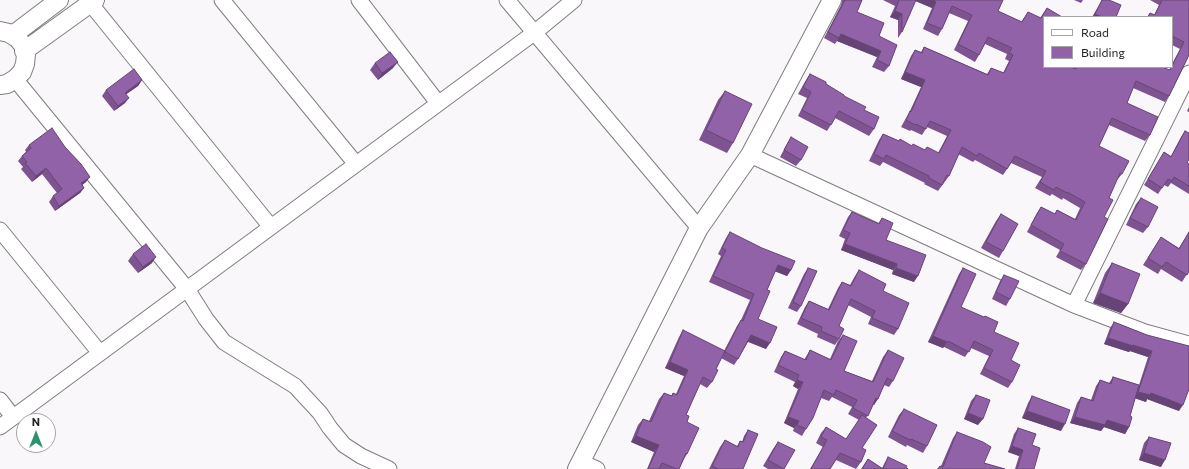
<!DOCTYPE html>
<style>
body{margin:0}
#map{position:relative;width:1189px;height:469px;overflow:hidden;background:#faf7fb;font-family:Commissioner,sans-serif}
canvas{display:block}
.legend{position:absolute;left:1043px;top:16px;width:130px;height:52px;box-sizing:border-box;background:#fff;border:1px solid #a6a5a6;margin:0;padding:5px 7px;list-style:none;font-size:12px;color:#201f21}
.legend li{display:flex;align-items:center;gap:8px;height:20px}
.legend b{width:20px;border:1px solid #a6a5a6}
.north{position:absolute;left:16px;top:413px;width:40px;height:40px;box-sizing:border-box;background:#fff;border:1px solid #a6a5a6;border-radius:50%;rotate:0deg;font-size:11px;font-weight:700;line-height:16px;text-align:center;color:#201f21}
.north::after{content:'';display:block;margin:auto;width:14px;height:18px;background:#2e926d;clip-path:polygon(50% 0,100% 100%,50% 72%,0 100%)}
</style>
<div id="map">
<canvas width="1189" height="469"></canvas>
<ul class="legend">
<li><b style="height:5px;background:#fff"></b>Road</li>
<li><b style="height:11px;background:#9262a8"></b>Building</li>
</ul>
<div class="north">N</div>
</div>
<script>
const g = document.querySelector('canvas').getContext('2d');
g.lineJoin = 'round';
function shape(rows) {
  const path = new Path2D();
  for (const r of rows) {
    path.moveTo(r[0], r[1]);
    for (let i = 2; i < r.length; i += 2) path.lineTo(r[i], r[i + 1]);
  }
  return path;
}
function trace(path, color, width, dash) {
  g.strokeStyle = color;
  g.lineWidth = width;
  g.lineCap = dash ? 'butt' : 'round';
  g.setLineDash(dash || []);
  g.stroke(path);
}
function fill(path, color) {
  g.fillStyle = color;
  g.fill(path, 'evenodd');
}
const minor = shape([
 [222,0,356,164],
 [359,0,438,103],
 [507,0,699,228],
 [90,3,271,227],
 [15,79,187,289,206,319,224,342,295,386,320,413,330,428,344,445,361,456,389,469],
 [750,155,1074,305,1145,332,1189,344],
 [0,230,100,353],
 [1074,305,1189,73],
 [0,400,13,417],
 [0,427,534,33,574,0],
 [581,462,597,469]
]);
const tertiary = shape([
 [0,31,9,33,17,38,23,45,26,54,25,64,22,72,15,79,7,84,0,85],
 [13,35,59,0],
 [24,51,95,0],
 [577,469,699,228,750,155,832,0]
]);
trace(minor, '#807d81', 17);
trace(tertiary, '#807d81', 20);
trace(minor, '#fff', 15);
trace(tertiary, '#fff', 18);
fill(shape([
 [842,0,862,0,857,12,879,36,889,66,884,72,872,67,877,57,837,41,835,44,824,38,841,5],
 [883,0,1003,0,998,11,1021,22,1028,12,1040,18,1047,8,1044,67,1075,69,1076,67,1162,67,1169,70,1171,67,1172,67,1172,64,1180,49,1172,45,1172,17,1147,17,1150,13,1154,15,1159,5,1150,0,1189,0,1189,55,1169,96,1165,102,1133,88,1127,103,1150,135,1145,141,1109,125,1099,146,1122,174,1117,180,1109,198,1104,217,1086,264,1081,270,1056,257,1060,250,1027,232,1037,213,1041,207,1055,214,1057,210,1075,219,1080,208,1063,198,1062,200,1052,194,1050,196,1035,188,1042,177,1011,163,1003,175,975,160,973,162,958,154,949,176,938,191,924,184,925,183,883,162,880,166,869,161,879,140,883,134,899,141,912,146,925,150,927,147,938,153,947,136,927,127,922,135,911,130,910,131,901,127,906,118,909,113,921,87,901,79,911,56,915,50,921,52,924,47,987,74,991,68,1003,73,1009,61,1005,59,1007,54,985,44,979,55,975,62,954,50,968,21,949,13,942,29,938,36,923,29,932,8,915,1,902,32,898,38,898,20,890,17,895,6],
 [1074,0,1083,0,1081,3],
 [1102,0,1109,0,1116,17,1092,17],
 [375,63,393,68,378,80,370,70],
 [810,74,864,110,874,129,869,136,835,118,827,131,798,116,807,98,798,94,806,80],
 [142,80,138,86,126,94,125,103,114,111,102,96,106,90],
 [725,91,733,143,727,153,699,140,718,100],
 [1189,107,1189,112,1187,111],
 [1185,131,1187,163,1189,164,1189,194,1171,183,1168,187,1164,185,1158,194,1144,185,1164,152,1171,156,1181,137],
 [791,137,801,160,796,166,780,157,787,144],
 [29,145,86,182,82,185,84,188,80,193,55,211,49,202,53,196,57,193,42,174,32,182,21,169,23,167,18,161,22,156,26,152,25,150],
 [1141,198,1148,227,1143,233,1126,225,1136,204],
 [852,212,878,224,882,218,886,240,914,282,892,274,893,270,841,250,845,239,839,236,848,217],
 [1001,214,1003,251,999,258,981,248,996,221],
 [730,232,791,270,787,276,775,271,767,290,758,319,766,349,748,342,738,359,734,365,721,358,716,369,712,382,707,388,700,384,686,415,687,454,684,459,679,469,647,469,654,452,631,442,638,425,643,419,649,421,659,399,664,393,671,396,673,393,676,394,684,376,665,368,679,337,683,330,724,351,737,326,741,320,750,300,709,282,721,256,718,254,726,238],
 [1189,232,1189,271,1182,282,1161,269,1158,274,1143,265,1161,237,1179,248],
 [133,254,152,263,138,273,128,261],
 [1112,263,1128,304,1121,313,1093,303,1105,273],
 [808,268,801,306,797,312,788,308,804,274],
 [963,268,961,307,994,332,1011,360,1012,382,1008,388,980,374,989,356,971,348,965,357,944,347,943,348,928,342,959,274],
 [859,270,883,291,898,329,894,335,868,324,871,317,848,305,839,326,839,339,835,345,817,337,818,334,797,324,805,307,809,301,828,309,838,288,842,282,850,285,855,276],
 [1004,275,1010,299,1006,306,992,299,1000,281],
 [1114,322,1147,335,1179,411,1147,399,1146,402,1135,398,1130,416,1129,427,1125,434,1104,427,1101,431,1070,423,1077,403,1081,397,1091,400,1096,386,1100,380,1109,383,1113,377,1139,385,1148,357,1130,351,1129,352,1104,344,1110,328],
 [843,335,844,371,872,381,883,357,888,350,893,381,889,387,884,385,874,405,873,405,866,418,861,462,856,469,836,460,830,469,810,469,823,447,816,443,821,433,826,427,846,439,859,420,848,414,852,407,832,397,829,401,821,398,806,429,802,436,793,431,794,428,784,423,798,389,793,386,795,382,774,372,781,357,785,351,804,360,810,350,830,359,838,341],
 [976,395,978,425,964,419,971,401],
 [1032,396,1061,431,1022,418,1028,403],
 [904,409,927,446,923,453,907,445,906,447,888,437,899,415],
 [1018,428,1032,445,1034,469,1015,469,1019,456,1008,452,1014,434],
 [748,430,743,469,709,469,720,447,725,440,737,446,740,441,742,442,744,436],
 [957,432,984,463,1005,469,937,469,940,466,941,466,953,438],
 [1149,437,1161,467,1139,460,1144,443],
 [778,442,784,469,768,469,763,466,773,449],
 [888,457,908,469,861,469,868,459,882,468,884,464]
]), '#7e5490');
fill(shape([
 [914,0,933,0,936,2,932,8],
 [895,11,902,14,898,20,890,17],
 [1095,14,1102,17,1093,17],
 [841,34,881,51,877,57,837,41],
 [398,62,393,68,378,80,382,73],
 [905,72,925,80,921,87,901,79],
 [142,80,138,86,121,98,125,93],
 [129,98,125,103,114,111,118,106],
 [46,168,42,174,32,182,36,176],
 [90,177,86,182,77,189,81,183],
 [84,188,80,193,55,211,59,206],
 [845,244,897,264,893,270,841,250],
 [156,257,152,263,138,273,143,267],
 [778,265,791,270,787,276,774,271],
 [896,268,918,276,914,282,892,274],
 [1100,293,1128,304,1121,313,1093,303],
 [751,335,770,343,766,349,747,341],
 [933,336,947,342,943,348,928,342],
 [1108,338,1133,345,1152,351,1148,357,1130,351,1129,352,1104,344],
 [670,362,688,370,684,376,665,368],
 [797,380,803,382,798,389,793,386],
 [1138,392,1151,393,1183,405,1179,411,1147,399,1146,402,1134,398],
 [876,398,878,399,874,405,872,404],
 [1027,411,1065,424,1061,431,1022,418],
 [968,413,983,419,978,425,964,419],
 [788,417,799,421,794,428,784,423],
 [1075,417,1107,420,1129,427,1125,434,1104,427,1101,431,1070,423],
 [636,436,659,445,654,452,631,442],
 [1012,446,1023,450,1019,456,1008,452],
 [1144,453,1165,460,1161,467,1139,460]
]), '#664576');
const building = shape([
 [845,0,862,0,857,12,884,23,879,36,897,45,889,66,877,60,881,51,841,34,839,38,828,32,845,0],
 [899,0,916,0,902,32,902,14,895,11,899,0],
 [933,0,1003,0,998,11,1022,22,1028,12,1041,18,1047,8,1062,17,1044,17,1044,67,1070,67,1076,69,1077,67,1162,67,1170,70,1184,42,1172,36,1172,17,1148,17,1150,13,1155,15,1162,0,1189,0,1189,55,1169,96,1136,81,1127,103,1158,117,1150,135,1112,118,1099,146,1129,161,1122,174,1120,173,1109,198,1113,200,1104,217,1108,219,1086,264,1060,251,1064,244,1031,225,1041,207,1055,214,1057,210,1076,220,1085,202,1067,192,1067,193,1056,187,1054,190,1040,182,1046,171,1015,156,1007,169,979,153,977,156,962,147,949,176,947,175,942,185,929,178,929,176,886,155,884,159,874,154,883,134,899,141,900,139,912,146,913,144,925,150,927,147,939,153,951,130,930,121,926,129,916,124,915,125,906,120,910,111,911,112,925,80,905,72,915,50,922,53,924,47,988,75,991,68,1004,73,1013,55,1009,53,1012,48,988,37,979,55,958,44,972,15,952,6,942,29,927,23,936,2,933,0],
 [1102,0,1109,0,1121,5,1116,17,1102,17,1095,14,1102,0],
 [390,52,398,62,382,73,375,63,390,52],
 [134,69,142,80,125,93,129,98,118,106,106,90,134,69],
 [810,74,826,82,826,84,844,95,844,96,866,107,864,110,879,117,874,129,839,111,831,125,802,110,811,92,803,87,810,74],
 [725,91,752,104,733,143,706,130,725,91],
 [52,128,65,147,81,164,90,177,81,183,84,188,59,206,53,196,62,189,46,168,36,176,25,163,27,162,22,156,31,148,29,145,52,128],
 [1185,131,1189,133,1189,159,1187,163,1189,164,1189,186,1174,177,1172,181,1168,179,1162,188,1148,179,1164,152,1171,157,1185,131],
 [791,137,808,147,801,160,784,150,791,137],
 [1141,198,1158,207,1148,227,1130,218,1141,198],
 [852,212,879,224,882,218,893,223,886,240,926,255,918,276,896,268,897,264,845,244,850,233,843,230,852,212],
 [1001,214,1018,224,1003,251,986,242,1001,214],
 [730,232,762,248,795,261,791,270,778,265,767,290,770,291,758,319,777,327,770,343,751,335,738,359,725,352,741,320,743,321,754,294,713,276,726,250,722,248,730,232],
 [1189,232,1189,271,1187,275,1166,262,1162,267,1148,258,1161,237,1179,249,1189,232],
 [146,244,156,257,143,267,133,254,146,244],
 [1112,263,1140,274,1128,304,1100,293,1112,263],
 [808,268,817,271,801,306,793,302,808,268],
 [963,268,976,274,961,307,984,317,985,316,998,322,994,332,1019,343,1011,360,1020,365,1012,382,984,368,993,350,974,341,969,352,948,341,947,342,933,336,963,268],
 [859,270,886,284,883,291,909,303,898,329,872,318,875,311,851,299,839,326,844,329,839,339,821,331,822,327,801,318,809,301,829,310,842,282,851,286,859,270],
 [1004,275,1019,281,1010,299,996,292,1004,275],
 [1114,322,1147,335,1189,346,1189,389,1183,405,1151,393,1150,395,1138,392,1152,351,1133,345,1133,346,1108,338,1114,322],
 [683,330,725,351,716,369,718,370,712,382,703,377,686,415,689,416,687,422,699,428,687,454,686,453,679,469,677,469,662,463,659,469,648,469,659,445,636,436,643,419,651,422,664,393,672,396,673,393,677,395,688,370,670,362,683,330],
 [843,335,857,341,844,371,873,382,888,350,904,358,893,381,887,378,878,399,876,398,868,416,853,408,857,400,836,390,834,395,824,390,813,418,806,429,797,425,799,421,788,417,803,382,797,380,799,375,778,365,785,351,806,360,810,350,831,360,843,335],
 [1113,377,1139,385,1130,416,1132,417,1129,427,1107,420,1105,425,1075,417,1081,397,1093,401,1100,380,1111,384,1113,377],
 [976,395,990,400,983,419,968,413,976,395],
 [1032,396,1070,410,1065,424,1027,411,1032,396],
 [904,409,937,425,927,446,911,439,910,440,892,431,904,409],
 [862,415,877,425,862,448,866,450,861,462,840,453,830,469,811,469,827,440,821,437,826,427,846,439,862,415],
 [1018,428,1036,434,1032,445,1040,448,1034,469,1017,469,1023,450,1012,446,1018,428],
 [748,430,758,434,743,469,718,469,712,466,725,440,738,447,740,441,743,442,748,430],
 [957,432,983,442,991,447,984,463,1005,469,938,469,940,466,943,467,957,432],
 [1149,437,1171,443,1165,460,1144,453,1149,437],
 [778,442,795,450,784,469,768,460,778,442],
 [888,457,907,466,906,468,908,469,862,469,868,459,883,469,888,457]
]);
fill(building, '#9262a8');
trace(building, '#664576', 1);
</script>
